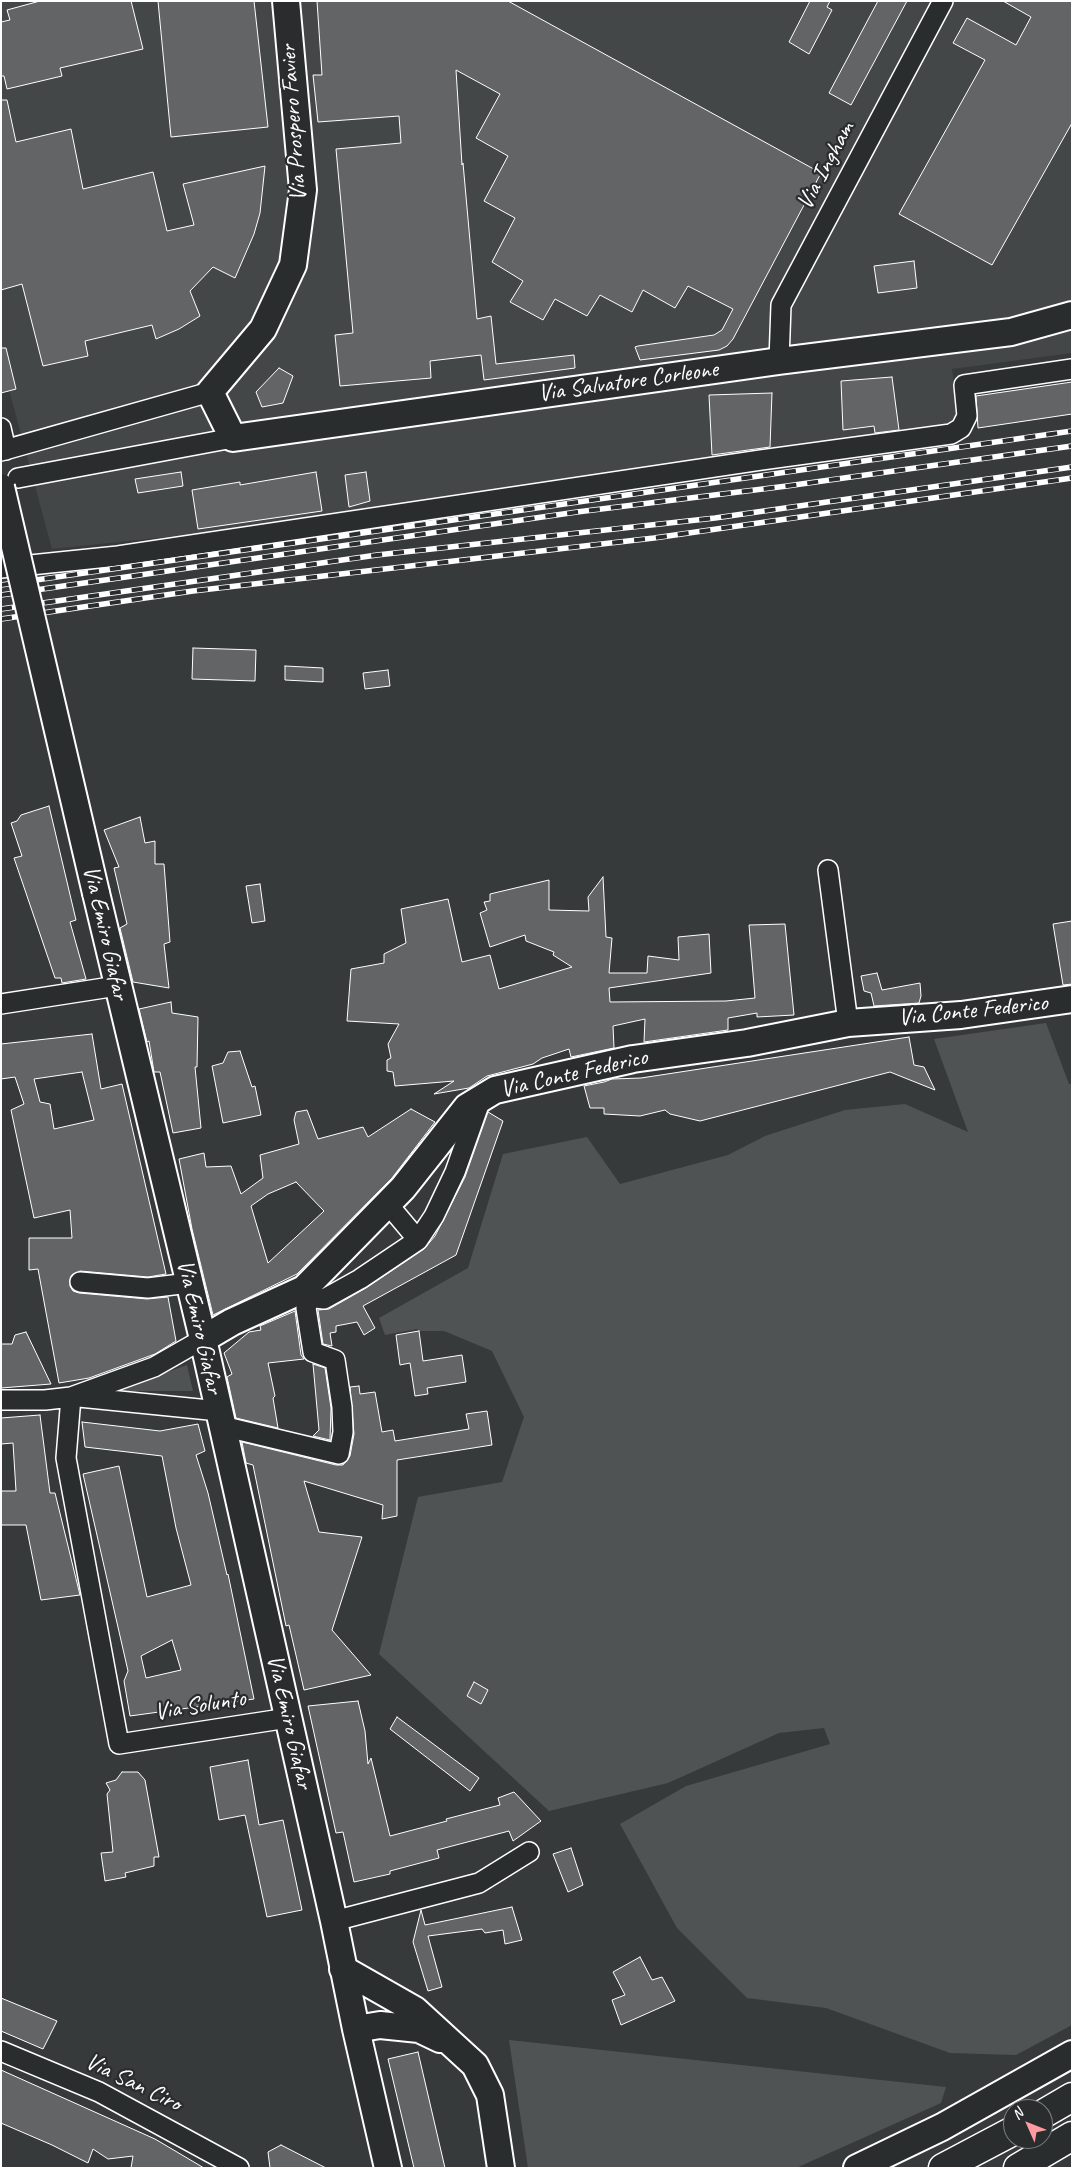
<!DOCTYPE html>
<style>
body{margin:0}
#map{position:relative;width:1073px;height:2169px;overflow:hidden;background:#373a3b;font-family:Caveat,sans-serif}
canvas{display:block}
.frame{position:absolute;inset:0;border:2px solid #fff;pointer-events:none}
.north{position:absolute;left:1003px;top:2099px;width:50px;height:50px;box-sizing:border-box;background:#2a2d2e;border:1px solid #7f8182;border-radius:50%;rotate:314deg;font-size:14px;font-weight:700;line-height:20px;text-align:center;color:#fff}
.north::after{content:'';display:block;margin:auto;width:18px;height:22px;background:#ff9aa2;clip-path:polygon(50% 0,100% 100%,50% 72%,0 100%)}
</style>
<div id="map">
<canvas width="1073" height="2169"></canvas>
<div class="frame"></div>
<div class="north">N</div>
</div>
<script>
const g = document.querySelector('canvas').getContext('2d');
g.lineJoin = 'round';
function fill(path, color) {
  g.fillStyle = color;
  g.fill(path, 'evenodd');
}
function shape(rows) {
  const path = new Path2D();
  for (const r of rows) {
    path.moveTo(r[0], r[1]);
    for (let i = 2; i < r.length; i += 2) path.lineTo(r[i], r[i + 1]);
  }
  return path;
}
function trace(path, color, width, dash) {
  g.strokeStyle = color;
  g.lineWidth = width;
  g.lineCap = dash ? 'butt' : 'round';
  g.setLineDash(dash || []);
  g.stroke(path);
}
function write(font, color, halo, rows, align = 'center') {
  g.font = font + ' Caveat,sans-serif';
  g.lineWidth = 4.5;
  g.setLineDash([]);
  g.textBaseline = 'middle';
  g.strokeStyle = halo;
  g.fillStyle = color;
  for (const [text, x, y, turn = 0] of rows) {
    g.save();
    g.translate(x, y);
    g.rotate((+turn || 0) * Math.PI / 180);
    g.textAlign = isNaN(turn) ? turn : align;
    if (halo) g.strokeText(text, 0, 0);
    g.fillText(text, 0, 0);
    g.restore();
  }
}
fill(shape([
 [1,1,1072,1,1072,353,952,369,958,417,949,429,301,523,52,549,1,360]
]), '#444748');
fill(shape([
 [1046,1023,1069,1084,1072,1084,1072,2025,1016,2055,950,2053,826,2008,747,1998,677,1928,620,1824,686,1786,830,1744,824,1728,779,1733,668,1783,549,1811,379,1654,418,1497,502,1482,524,1417,492,1351,444,1331,419,1331,417,1329,385,1335,379,1318,468,1268,503,1154,587,1137,620,1184,728,1155,765,1136,845,1110,905,1104,968,1132,934,1039],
 [187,1365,193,1391,114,1391],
 [509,2040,946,2087,941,2103,796,2168,528,2168]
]), '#505354');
const building = shape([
 [40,1,131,1,143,49,60,68,62,76,7,89,4,76,1,76,1,22,10,20,7,10,40,1],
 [158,1,254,1,268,127,171,137,158,1],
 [317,1,508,1,821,173,733,339,727,346,719,350,640,360,635,347,638,346,714,335,722,330,733,309,688,286,675,308,643,290,632,312,600,295,587,316,555,299,543,320,510,302,523,281,492,262,515,218,484,201,508,156,476,138,500,94,456,70,462,165,463,163,477,319,491,316,496,364,574,355,575,368,484,380,481,355,430,361,431,378,340,386,335,335,353,333,336,149,401,143,399,116,318,122,313,75,322,75,317,1],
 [810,1,830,1,827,7,832,10,809,54,789,42,810,1],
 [878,1,907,1,851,105,829,93,878,1],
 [1003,1,1072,1,1072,123,992,265,899,214,985,60,953,43,967,18,1016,45,1031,17,1003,1],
 [1,100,7,100,16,142,71,129,83,189,153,172,167,231,194,225,183,184,265,166,260,213,254,234,235,278,213,267,190,291,200,316,179,329,156,339,152,325,85,341,88,356,43,366,22,284,1,290,1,100],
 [914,261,917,288,878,293,874,266,914,261],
 [1,348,6,348,16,389,1,393,1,348],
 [279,368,293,376,283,403,262,407,256,392,279,368],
 [892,377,899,430,875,433,874,426,843,430,841,381,892,377],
 [1072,382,1072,414,978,428,976,396,1072,382],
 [772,393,770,447,712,455,709,395,772,393],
 [181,472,183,486,138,493,135,479,181,472],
 [316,472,322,511,198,529,192,490,240,482,240,485,316,472],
 [366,472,370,501,349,507,345,475,366,472],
 [193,648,256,650,255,681,192,679,193,648],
 [285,666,323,668,323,682,285,680,285,666],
 [388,670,390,686,365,689,363,673,388,670],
 [49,806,76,920,70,922,86,979,62,983,61,978,55,978,14,858,22,856,11,823,17,821,21,815,49,806],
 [140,817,145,843,155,841,155,864,164,864,170,942,164,944,169,988,133,982,120,928,127,924,114,868,119,867,104,830,140,817],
 [603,877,606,937,612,938,609,973,647,973,648,956,679,960,678,937,709,934,711,973,609,988,610,1002,726,1001,755,998,749,925,785,924,794,1015,757,1017,757,1013,728,1018,728,1030,644,1042,645,1019,613,1026,614,1048,571,1057,569,1049,542,1058,533,1064,487,1076,469,1088,434,1094,454,1081,395,1086,393,1072,387,1071,387,1060,391,1058,388,1044,399,1024,347,1021,351,969,384,963,384,954,406,943,401,909,448,899,462,962,490,955,499,989,572,967,553,955,554,952,526,941,525,935,490,947,480,913,487,910,484,902,490,901,490,894,549,880,549,910,589,911,588,897,603,877],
 [260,884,265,921,252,923,246,886,260,884],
 [1072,921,1072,984,1063,985,1053,924,1072,921],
 [877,973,882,990,920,983,921,996,919,1003,874,1006,871,993,864,991,861,976,877,973],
 [171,1002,172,1013,198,1017,197,1067,195,1067,201,1128,173,1133,160,1072,154,1072,149,1041,147,1042,139,1009,171,1002],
 [92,1034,101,1089,122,1084,166,1274,148,1277,80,1271,71,1276,70,1286,73,1291,79,1293,147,1299,168,1297,176,1341,155,1354,89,1378,59,1383,38,1269,29,1270,29,1238,72,1238,70,1210,34,1218,11,1110,24,1104,15,1077,1,1079,1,1044,92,1034],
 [82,1072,94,1120,54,1129,50,1104,40,1102,34,1079,82,1072],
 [909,1037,914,1065,924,1067,935,1090,890,1072,700,1121,670,1114,665,1110,640,1116,604,1114,604,1108,590,1108,584,1086,604,1082,612,1079,641,1078,909,1037],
 [240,1051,252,1087,255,1086,261,1115,223,1123,212,1066,223,1063,228,1052,240,1051],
 [411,1109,435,1122,392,1178,297,1274,213,1315,192,1229,179,1159,204,1153,206,1167,231,1166,241,1194,263,1178,260,1155,299,1144,294,1120,296,1112,307,1110,318,1139,363,1127,368,1137,411,1109],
 [296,1182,324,1211,268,1263,251,1206,268,1194,296,1182],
 [488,1112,503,1121,456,1255,363,1306,375,1328,364,1335,357,1322,336,1326,336,1332,330,1333,332,1346,323,1344,318,1310,329,1309,366,1288,424,1249,435,1236,465,1177,488,1112],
 [295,1311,301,1355,304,1359,268,1363,275,1396,273,1398,278,1428,236,1418,227,1377,232,1374,224,1353,249,1332,261,1330,260,1326,295,1311],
 [419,1331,423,1361,462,1355,466,1382,427,1388,428,1394,415,1396,410,1363,400,1365,396,1335,419,1331],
 [26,1332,51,1384,1,1388,1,1344,12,1344,15,1335,26,1332],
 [313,1364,325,1368,331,1408,330,1440,313,1436,319,1430,313,1364],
 [359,1386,360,1394,375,1392,382,1432,393,1430,395,1441,469,1429,466,1414,487,1411,492,1445,397,1460,397,1516,382,1519,383,1505,304,1481,319,1532,362,1537,332,1630,371,1675,304,1690,289,1625,286,1626,253,1465,246,1463,242,1442,336,1465,343,1465,350,1456,354,1434,350,1387,359,1386],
 [40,1415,50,1493,55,1493,80,1595,41,1600,26,1525,1,1525,1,1491,16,1491,13,1443,1,1444,1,1418,40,1415],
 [82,1422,160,1431,198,1424,205,1451,196,1455,208,1493,227,1575,228,1574,254,1699,130,1716,124,1681,128,1671,83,1474,119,1466,147,1597,191,1585,176,1528,162,1456,85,1447,82,1422],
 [172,1640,181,1670,146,1678,141,1656,172,1640],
 [474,1682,488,1690,481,1704,467,1696,474,1682],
 [358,1701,365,1731,368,1764,371,1758,390,1836,447,1821,446,1819,500,1805,498,1798,514,1792,541,1821,513,1841,509,1831,437,1850,439,1858,390,1871,390,1874,354,1882,343,1832,336,1833,308,1706,358,1701],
 [397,1717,479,1778,470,1791,390,1729,397,1717],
 [248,1760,259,1825,283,1820,302,1910,267,1917,245,1815,219,1820,210,1767,248,1760],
 [122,1772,138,1772,145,1780,159,1857,154,1857,154,1866,125,1873,126,1877,105,1881,101,1853,113,1852,107,1794,110,1790,106,1783,116,1780,122,1772],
 [571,1848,583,1885,568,1892,553,1854,571,1848],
 [512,1907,522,1940,505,1944,503,1930,485,1933,482,1929,428,1936,442,1987,428,1991,413,1942,421,1910,425,1925,512,1907],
 [640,1957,652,1980,662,1977,675,2001,621,2025,612,2000,625,1995,613,1972,640,1957],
 [1,1998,57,2021,43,2049,1,2031,1,1998],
 [418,2052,445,2168,414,2168,388,2059,418,2052],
 [1,2070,155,2139,204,2168,131,2168,133,2156,108,2159,93,2149,88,2163,52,2145,1,2123,1,2070],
 [281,2145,326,2168,270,2168,268,2152,281,2145]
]);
fill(building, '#636465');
trace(building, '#fff', 1);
const street = shape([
 [779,361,781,305,943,1],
 [1,428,6,450],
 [1,451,210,392],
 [18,478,233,438],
 [1,548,6,567],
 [1,568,118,556,761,460,951,434,961,428,967,416,964,385,1072,369],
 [828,870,848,1023],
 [1,1004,117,986],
 [387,1203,418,1240],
 [80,1282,148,1288,189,1283],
 [291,1295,324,1299,360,1279,418,1240,434,1216,455,1172,481,1099],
 [71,1397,66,1458,119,1744,288,1718],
 [79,1397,219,1411],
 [1,1400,45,1400,71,1397,154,1367,203,1339],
 [222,1426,339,1454,343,1432,342,1407,335,1360,313,1352,306,1308,310,1297],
 [334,1921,479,1883,529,1852],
 [1,2051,99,2092,239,2168]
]);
const secondary = shape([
 [286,1,303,190,293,265,263,329,210,392,233,438,779,361,1011,332,1072,315],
 [96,893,203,1339,334,1921,356,2029,388,2168],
 [203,1339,232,1322,304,1289,403,1188,467,1107,495,1090,633,1059,747,1043,848,1023,961,1015,1072,999],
 [343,1969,415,2010,475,2065,490,2095,501,2168],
 [356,2029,380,2025,419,2029,440,2039],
 [857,2168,942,2127,1072,2054]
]);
const highway = shape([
 [1043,2114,1072,2097],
 [943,2168,1013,2131],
 [1018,2168,1072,2136]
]);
trace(street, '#fff', 22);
trace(secondary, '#fff', 30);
trace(highway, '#fff', 31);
trace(street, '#2a2d2e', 19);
trace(secondary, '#2a2d2e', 26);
trace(highway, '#2a2d2e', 28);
const rail = shape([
 [1,585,1072,431],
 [1,595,577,512,787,486,1072,446],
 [1,609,377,555,715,518,1072,467],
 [1,619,193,591,654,538,1072,478]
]);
trace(rail, '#fff', 5.5);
trace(rail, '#2a2d2e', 4, [11]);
const secondaryBridge = shape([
 [1,487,96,893]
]);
trace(secondaryBridge, '#fff', 30, []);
trace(secondaryBridge, '#2a2d2e', 26);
write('24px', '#fff', '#2a2d2e', [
 ["Via Prospero Favier",294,123,-94],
 ["Via Ingham",826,166,-62],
 ["Via Salvatore Corleone",628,382,-8],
 ["Via Emiro Giafar",105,933,77],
 ["Via Conte Federico",973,1011,-6],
 ["Via Conte Federico",574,1074,-13],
 ["Via Emiro Giafar",199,1327,77],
 ["Via Solunto",200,1706,-9],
 ["Via Emiro Giafar",289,1722,77],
 ["Via San Ciro",133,2083,26]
]);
</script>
